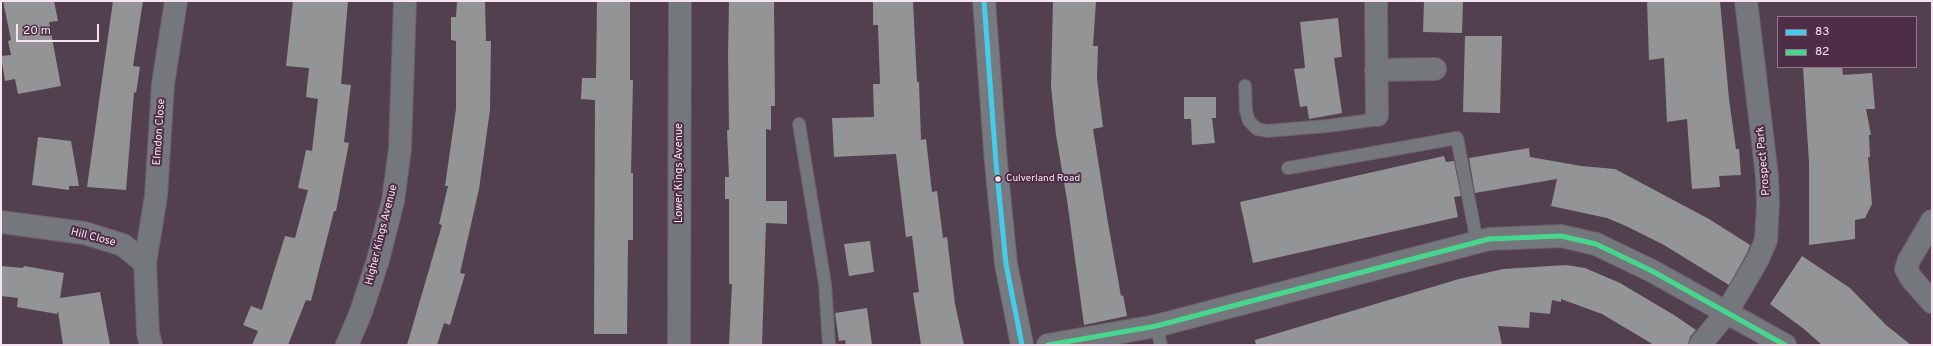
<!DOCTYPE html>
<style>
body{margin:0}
#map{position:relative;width:1933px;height:346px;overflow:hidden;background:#52404e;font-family:Overpass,sans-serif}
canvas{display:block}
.frame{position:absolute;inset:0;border:2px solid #f8e3f2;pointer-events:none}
.legend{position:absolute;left:1777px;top:16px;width:140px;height:52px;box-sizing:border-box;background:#4e2e47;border:1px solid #92768b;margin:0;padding:5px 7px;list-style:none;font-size:12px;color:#f8e3f2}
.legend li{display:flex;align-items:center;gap:8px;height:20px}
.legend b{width:20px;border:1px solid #92768b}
.scale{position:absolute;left:16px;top:24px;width:83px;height:18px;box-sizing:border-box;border:2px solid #f8e3f2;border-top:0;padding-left:5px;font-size:12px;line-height:14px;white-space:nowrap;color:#f8e3f2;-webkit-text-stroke:3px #4e2e47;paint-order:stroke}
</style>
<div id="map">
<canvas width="1933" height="346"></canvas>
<div class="frame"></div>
<ul class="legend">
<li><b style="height:5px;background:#46cce9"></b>83</li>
<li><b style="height:5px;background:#46d78d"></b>82</li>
</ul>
<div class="scale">20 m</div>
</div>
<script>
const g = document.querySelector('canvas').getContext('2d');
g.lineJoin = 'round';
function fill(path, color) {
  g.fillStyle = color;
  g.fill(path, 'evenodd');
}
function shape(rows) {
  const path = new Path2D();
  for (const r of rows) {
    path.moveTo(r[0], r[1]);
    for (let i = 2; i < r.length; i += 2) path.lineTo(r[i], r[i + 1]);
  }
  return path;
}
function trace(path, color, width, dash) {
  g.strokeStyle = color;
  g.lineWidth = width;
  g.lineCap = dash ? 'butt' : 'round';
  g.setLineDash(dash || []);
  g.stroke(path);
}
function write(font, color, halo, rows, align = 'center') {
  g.font = font + ' Overpass,sans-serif';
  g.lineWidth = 4;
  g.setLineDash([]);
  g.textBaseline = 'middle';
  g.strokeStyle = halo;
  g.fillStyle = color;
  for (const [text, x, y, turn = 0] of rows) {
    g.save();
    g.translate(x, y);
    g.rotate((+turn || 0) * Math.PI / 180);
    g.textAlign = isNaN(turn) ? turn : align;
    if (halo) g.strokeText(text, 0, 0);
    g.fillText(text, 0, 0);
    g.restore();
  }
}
fill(shape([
 [3,1,54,1,58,21,49,22,61,86,18,94,15,79,5,81,1,56,11,55,8,41,11,40],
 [113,1,143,1,133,66,140,67,136,93,134,92,126,190,87,187],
 [293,1,348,1,341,84,351,85,344,142,349,143,336,211,334,211,311,301,306,300,288,345,252,345,258,331,243,325,251,306,262,310,285,236,295,238,308,190,298,188,306,150,312,151,318,99,306,97,309,68,286,66],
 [457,1,485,1,486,41,491,41,490,110,479,189,460,273,465,274,450,325,444,323,437,345,407,345,442,225,439,224,448,186,445,186,456,109,456,41,451,40,451,17,456,17],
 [597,1,630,1,630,80,633,80,631,173,633,173,633,240,628,240,627,334,594,334,595,100,581,99,582,78,596,78],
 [729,1,774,1,775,106,771,106,771,130,766,129,766,201,787,201,787,224,766,223,762,345,729,345,732,284,729,284,729,199,725,199,725,177,729,177,727,130,729,130,728,55],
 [873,1,913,1,917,82,919,82,921,140,926,139,932,192,937,191,943,238,947,237,955,304,964,345,921,345,913,293,919,292,912,236,906,237,896,154,834,157,832,118,874,117,873,84,880,84,878,25,873,25],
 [1053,1,1096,1,1093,46,1098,46,1097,79,1103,127,1093,129,1108,223,1121,296,1123,295,1127,316,1084,325,1067,200,1056,135,1051,86],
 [1424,1,1463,1,1462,33,1423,32],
 [1647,1,1720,1,1729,99,1736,149,1739,149,1741,175,1719,176,1720,187,1692,189,1687,119,1667,122,1664,58,1649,60],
 [1338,18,1342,57,1334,58,1342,113,1309,119,1307,106,1300,107,1294,69,1305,68,1300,22],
 [1465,36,1502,36,1500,113,1463,112],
 [1803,67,1842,67,1843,75,1872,73,1875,109,1866,109,1871,135,1869,135,1870,157,1868,157,1872,204,1865,218,1855,220,1855,239,1809,245,1809,163],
 [1184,97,1216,97,1216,118,1212,118,1215,143,1192,145,1191,119,1184,119],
 [38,137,71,141,79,186,69,186,69,190,32,185],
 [1529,148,1530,157,1581,166,1615,169,1709,219,1750,245,1747,253,1729,285,1664,245,1626,226,1607,218,1551,206,1557,179,1475,193,1469,158],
 [1444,156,1446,162,1454,161,1461,196,1454,197,1458,217,1253,263,1240,202],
 [870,241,874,272,849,276,844,244],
 [1802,256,1850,288,1886,325,1911,345,1822,345,1804,329,1770,304],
 [1566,265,1585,268,1620,283,1674,315,1696,330,1690,337,1688,345,1654,345,1602,314,1561,299,1561,302,1552,300,1550,314,1530,312,1529,328,1498,326,1502,345,1256,345,1255,340,1459,279,1503,269],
 [1,266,23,268,24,266,64,273,60,298,100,292,110,345,63,345,58,311,57,314,17,307,18,298,1,296],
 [867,308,872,345,846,345,845,340,839,341,835,313]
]), '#939495');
const lane = shape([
 [1245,86,1246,111,1249,121,1257,129,1267,131,1327,126,1372,120,1377,115],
 [799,124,825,284,829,345],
 [1288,168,1457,138,1477,242],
 [1156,326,1161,345]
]);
const street = shape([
 [1376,1,1377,115],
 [1376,70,1435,69],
 [1932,221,1909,260,1906,269,1911,278,1932,302],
 [1,222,84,233,123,245,145,263,148,333,151,345],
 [145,263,156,196,163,84,176,1],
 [347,345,361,312,378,260,393,201,400,149,405,1],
 [679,345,680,1],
 [1048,345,1156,326,1489,239,1561,236,1596,244,1652,271,1785,345],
 [1700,345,1727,312,1758,259,1766,240,1768,204,1767,176,1746,1]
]);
const secondary = shape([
 [984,1,996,163,1006,264,1022,345]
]);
trace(lane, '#6e5f6b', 14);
trace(street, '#6e5f6b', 24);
trace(secondary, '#6e5f6b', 24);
trace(lane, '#74777b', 12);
trace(street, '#74777b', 22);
trace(secondary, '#757b7f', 22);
trace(shape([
 [984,1,996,163,1006,264,1022,345]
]), '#46cce9', 5);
trace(shape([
 [1048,345,1156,326,1489,239,1561,236,1596,244,1652,271,1785,345]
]), '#46d78d', 5);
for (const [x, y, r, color] of [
 [998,179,3.5,"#f8e3f2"]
]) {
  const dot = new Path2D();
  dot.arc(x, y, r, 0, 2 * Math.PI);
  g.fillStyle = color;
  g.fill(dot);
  trace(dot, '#4e2e47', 1.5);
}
write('10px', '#f8e3f2', '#4e2e47', [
 ["Culverland Road",1006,179]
], 'left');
write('11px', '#f8e3f2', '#4e2e47', [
 ["Elmdon Close",160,132,-86],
 ["Prospect Park",1764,161,-95],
 ["Lower Kings Avenue",680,173,-90],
 ["Higher Kings Avenue",382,235,-76],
 ["Hill Close",93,238,14]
]);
</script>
